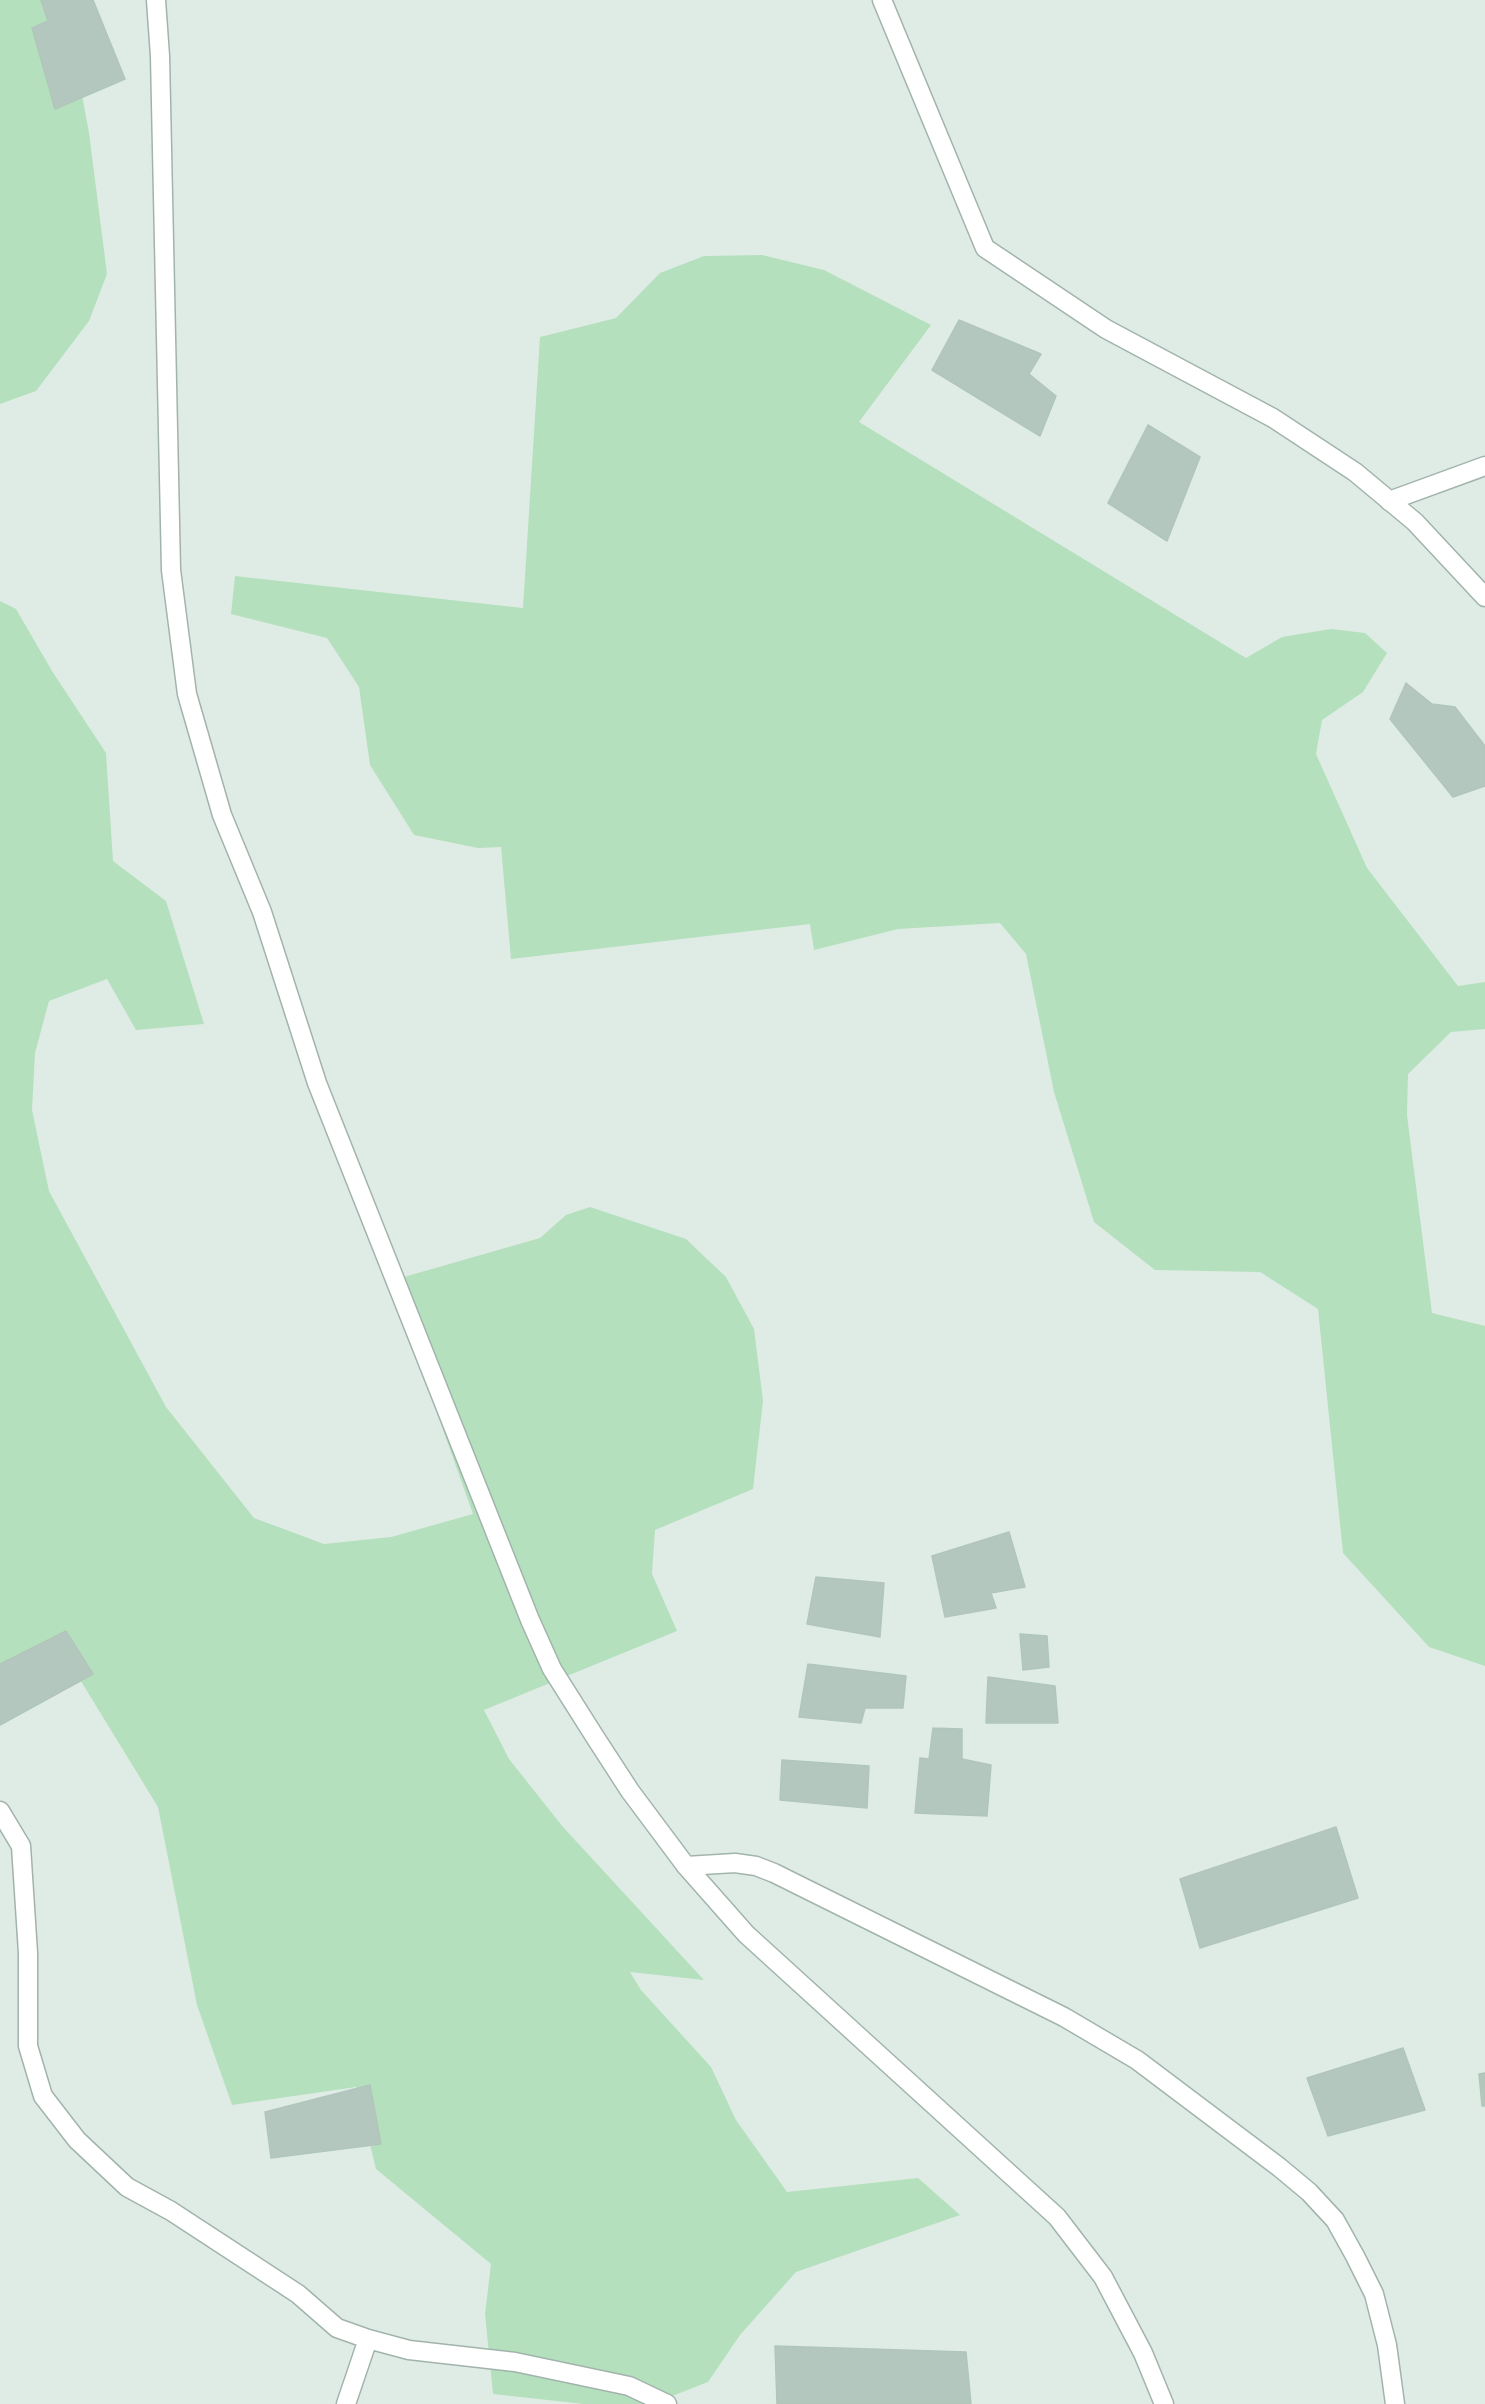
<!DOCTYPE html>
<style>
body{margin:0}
canvas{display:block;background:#dfece5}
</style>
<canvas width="1485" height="2404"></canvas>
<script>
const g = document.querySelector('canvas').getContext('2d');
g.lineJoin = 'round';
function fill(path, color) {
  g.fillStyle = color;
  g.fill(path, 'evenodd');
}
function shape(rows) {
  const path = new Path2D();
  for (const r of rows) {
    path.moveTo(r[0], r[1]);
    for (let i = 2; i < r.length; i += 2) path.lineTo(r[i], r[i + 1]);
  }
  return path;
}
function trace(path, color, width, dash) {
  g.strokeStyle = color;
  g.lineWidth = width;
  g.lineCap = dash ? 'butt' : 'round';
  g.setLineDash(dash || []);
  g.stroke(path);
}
fill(shape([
 [0,0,63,0,66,9,89,133,107,274,89,321,36,391,0,404],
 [762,255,824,270,931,325,859,422,1246,658,1282,637,1331,629,1365,633,1387,653,1363,692,1322,720,1316,754,1367,868,1458,986,1485,982,1485,1029,1451,1032,1408,1074,1407,1115,1432,1313,1485,1326,1485,1666,1429,1647,1343,1553,1318,1309,1260,1272,1155,1270,1094,1222,1054,1092,1026,954,1000,923,898,929,814,950,810,924,511,959,501,847,478,848,414,835,370,765,359,687,327,638,231,614,235,576,523,608,540,337,616,318,660,273,704,256],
 [0,601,16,609,52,671,106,753,113,861,166,901,204,1024,136,1030,107,979,49,1001,35,1053,32,1110,49,1191,166,1407,254,1518,324,1544,391,1537,473,1514,390,1281,540,1238,566,1215,590,1207,686,1239,726,1277,754,1329,763,1401,753,1489,655,1530,652,1574,677,1631,484,1710,509,1759,563,1827,704,1980,630,1972,641,1990,711,2067,736,2120,787,2192,918,2178,960,2215,796,2272,740,2335,708,2382,652,2404,584,2404,493,2394,485,2314,491,2264,376,2169,356,2087,232,2105,197,2005,158,1807,60,1647,0,1668]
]), '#b5e0bd');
const building = shape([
 [41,0,93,0,125,79,55,109,32,28,48,21,41,0],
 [959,320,1041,354,1029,374,1056,396,1040,436,932,370,959,320],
 [1148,425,1200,457,1167,541,1108,503,1148,425],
 [1406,683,1432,704,1455,707,1485,746,1485,786,1453,797,1390,719,1406,683],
 [1009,1532,1025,1587,991,1593,996,1608,945,1617,932,1556,1009,1532],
 [816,1577,884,1583,880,1637,807,1624,816,1577],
 [66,1631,93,1674,0,1725,0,1664,66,1631],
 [1020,1634,1047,1636,1049,1667,1023,1670,1020,1634],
 [808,1664,906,1676,903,1708,865,1708,861,1723,799,1717,808,1664],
 [988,1677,1055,1686,1058,1723,986,1723,988,1677],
 [933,1728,962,1729,962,1759,991,1765,987,1816,915,1813,920,1758,929,1759,933,1728],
 [782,1760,869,1766,867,1808,780,1800,782,1760],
 [1336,1827,1358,1898,1200,1948,1180,1879,1336,1827],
 [1403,2048,1425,2110,1328,2136,1307,2078,1403,2048],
 [1485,2073,1485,2106,1482,2106,1479,2074,1485,2073],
 [370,2085,381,2144,271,2158,265,2112,370,2085],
 [775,2346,966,2352,971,2404,777,2404,775,2346]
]);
fill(building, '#b4c7be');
trace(building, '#b1c6bb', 1.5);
const service = shape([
 [1389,501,1485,466]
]);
const minor = shape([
 [882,0,985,248,1106,329,1273,418,1355,472,1415,522,1485,597],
 [0,1811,21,1846,28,1953,28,2046,43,2096,77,2140,127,2187,171,2211,298,2294,337,2328,368,2339,346,2404],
 [686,1866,735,1863,756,1866,774,1873,1064,2017,1137,2060,1279,2167,1309,2192,1335,2220,1355,2256,1374,2294,1387,2345,1395,2404],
 [368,2339,409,2350,515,2362,629,2386,667,2404]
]);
const tertiary = shape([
 [156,0,160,56,171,570,187,694,222,815,262,912,317,1083,530,1620,552,1669,595,1737,630,1791,686,1866,746,1934,1057,2217,1103,2277,1143,2353,1164,2404]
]);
trace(service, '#a1b4ac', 21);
trace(minor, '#a1b4ac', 21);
trace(tertiary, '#a1b4ac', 21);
trace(service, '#fff', 18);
trace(minor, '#fff', 18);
trace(tertiary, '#fff', 18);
</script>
